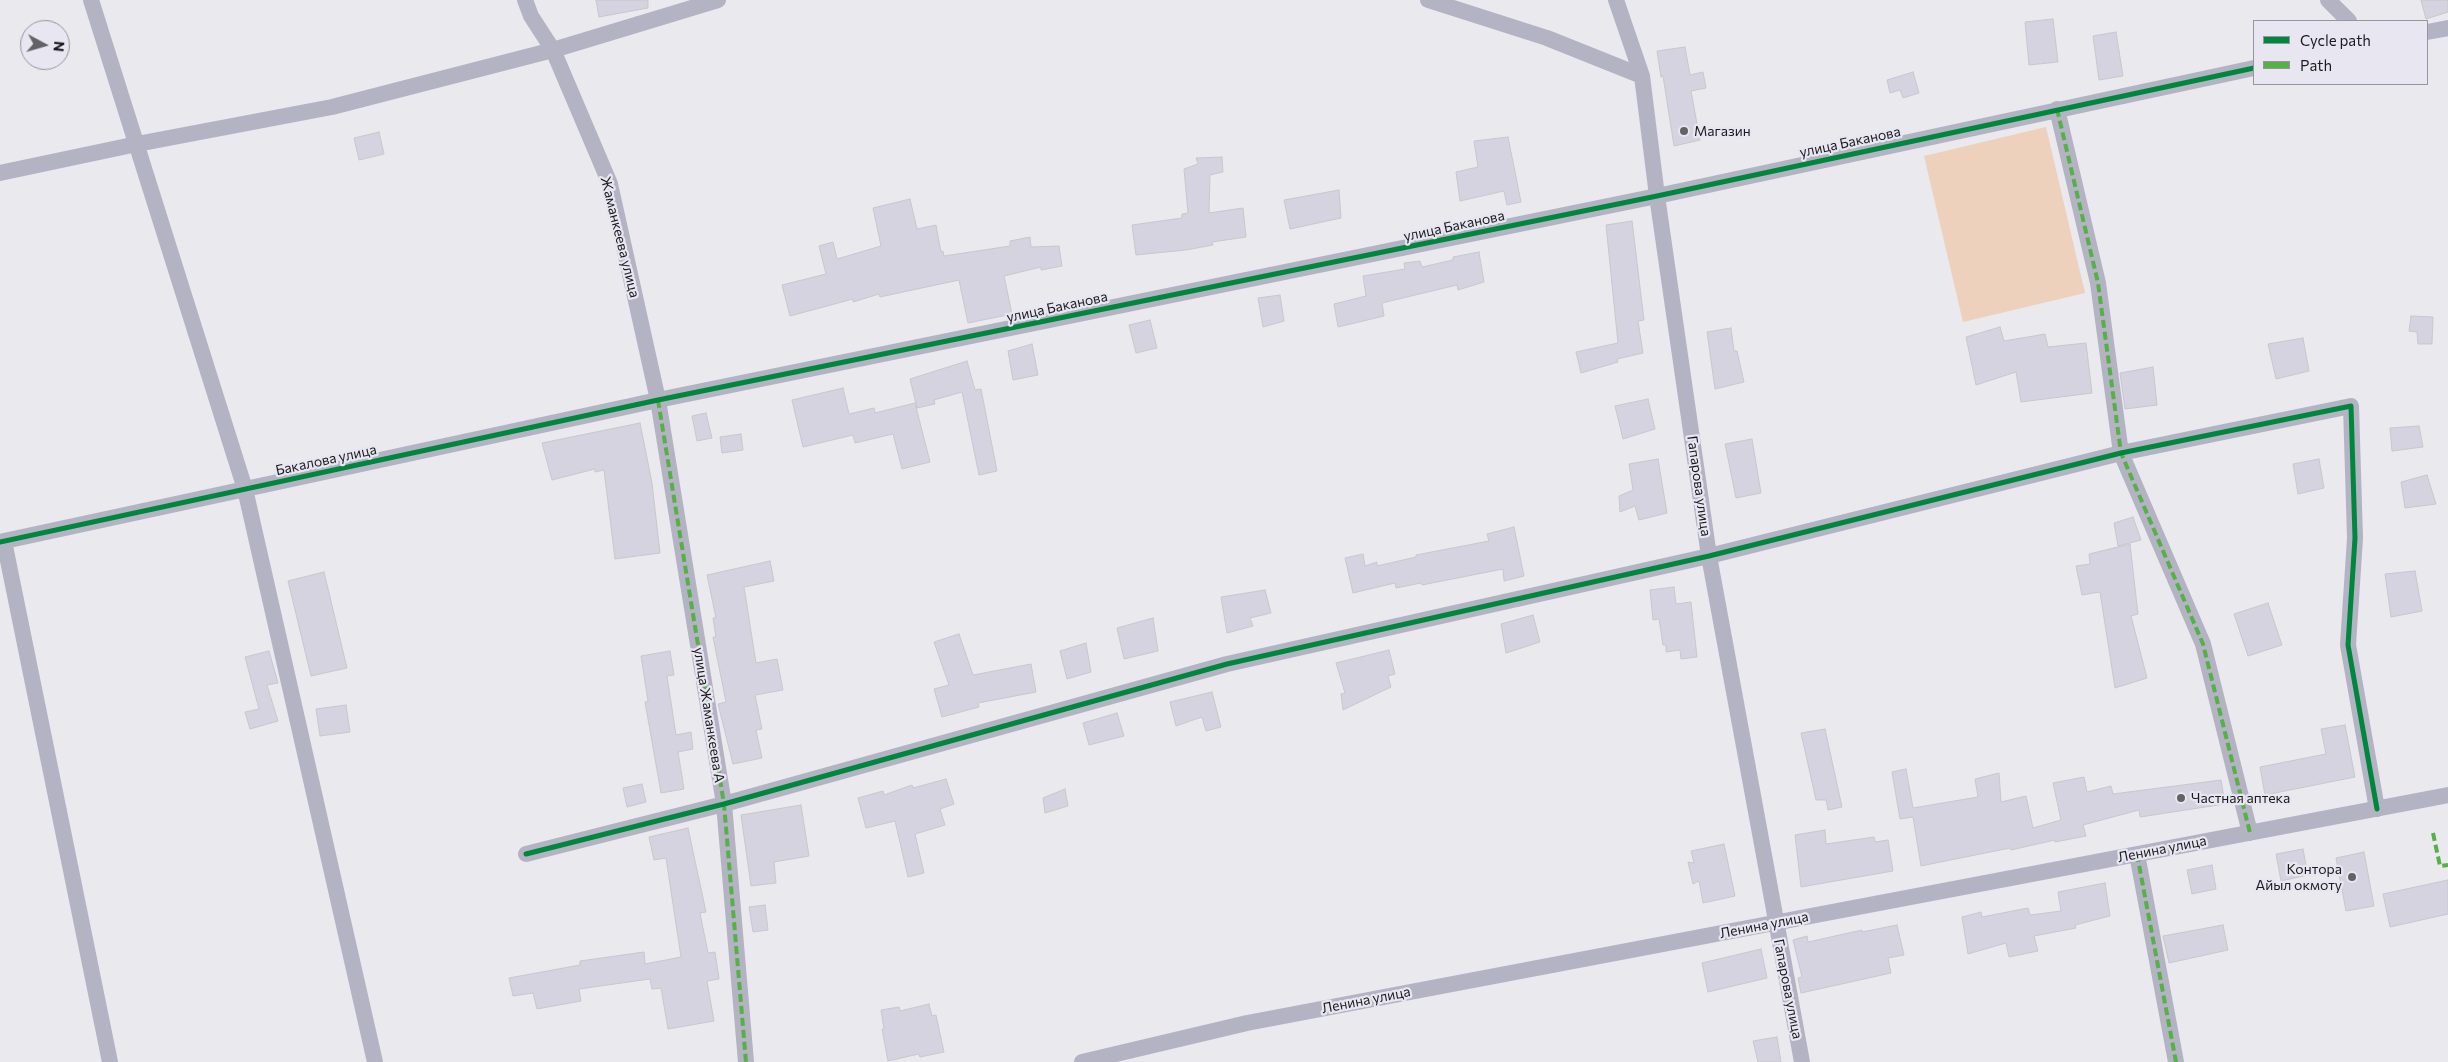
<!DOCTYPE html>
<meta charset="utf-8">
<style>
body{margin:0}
#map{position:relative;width:2448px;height:1062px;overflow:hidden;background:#e9e9ee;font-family:Commissioner,sans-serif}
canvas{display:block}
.legend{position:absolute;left:2253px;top:20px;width:175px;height:65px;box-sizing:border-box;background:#e7e6f1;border:1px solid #95959d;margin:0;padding:6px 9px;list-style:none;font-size:15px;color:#1b1b1f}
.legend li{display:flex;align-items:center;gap:10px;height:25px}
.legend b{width:25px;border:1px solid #95959d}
.north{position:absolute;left:20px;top:20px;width:50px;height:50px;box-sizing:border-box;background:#e7e6f1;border:1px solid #95959d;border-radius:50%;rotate:96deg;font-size:14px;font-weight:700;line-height:20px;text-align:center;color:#1b1b1f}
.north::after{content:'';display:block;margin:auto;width:18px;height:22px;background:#636367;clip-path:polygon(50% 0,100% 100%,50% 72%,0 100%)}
</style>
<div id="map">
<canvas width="2448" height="1062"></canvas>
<ul class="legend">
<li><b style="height:6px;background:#00873e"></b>Cycle path</li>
<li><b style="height:6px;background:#55b145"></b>Path</li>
</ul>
<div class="north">N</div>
</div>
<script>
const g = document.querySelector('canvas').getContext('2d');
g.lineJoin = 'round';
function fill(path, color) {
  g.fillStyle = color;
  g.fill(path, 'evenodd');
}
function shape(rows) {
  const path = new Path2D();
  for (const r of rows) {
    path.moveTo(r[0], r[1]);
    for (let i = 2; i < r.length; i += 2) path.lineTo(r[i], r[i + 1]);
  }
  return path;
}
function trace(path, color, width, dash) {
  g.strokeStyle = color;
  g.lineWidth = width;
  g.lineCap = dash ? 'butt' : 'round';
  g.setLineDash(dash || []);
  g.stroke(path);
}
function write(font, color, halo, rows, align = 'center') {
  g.font = font + ' Commissioner,sans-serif';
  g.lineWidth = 4.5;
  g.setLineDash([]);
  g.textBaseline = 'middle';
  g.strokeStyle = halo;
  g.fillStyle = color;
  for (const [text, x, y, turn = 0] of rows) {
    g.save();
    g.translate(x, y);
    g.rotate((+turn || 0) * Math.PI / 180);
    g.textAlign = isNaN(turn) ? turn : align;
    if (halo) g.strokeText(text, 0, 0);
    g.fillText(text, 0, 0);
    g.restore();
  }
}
fill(shape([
 [2046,127,2085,293,1963,322,1924,156]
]), '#edd1bc');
const building = shape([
 [596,0,648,0,648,8,599,17,596,0],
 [2421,0,2448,0,2448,12,2426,19,2421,0],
 [2053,19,2058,62,2029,65,2025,22,2053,19],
 [2116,32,2123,76,2099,80,2093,36,2116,32],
 [1685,47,1690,75,1703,72,1706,88,1691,91,1700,140,1674,146,1663,76,1661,77,1657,51,1685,47],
 [1913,72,1919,93,1903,98,1900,90,1890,93,1887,80,1913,72],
 [379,132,384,154,359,160,354,138,379,132],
 [1508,137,1521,202,1507,205,1504,191,1460,201,1456,172,1478,167,1474,141,1508,137],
 [1222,157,1223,172,1210,175,1209,213,1243,208,1246,237,1212,242,1213,245,1186,250,1136,255,1132,225,1182,218,1182,214,1188,213,1184,169,1198,164,1196,158,1222,157],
 [1339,190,1341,218,1290,229,1284,200,1339,190],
 [910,199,917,229,936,225,941,252,943,251,944,256,1010,246,1010,241,1030,237,1031,247,1059,246,1062,266,1041,270,1041,267,1004,276,1012,314,968,323,959,280,880,297,879,294,853,302,853,299,790,316,782,285,826,274,819,246,833,242,837,259,881,246,873,208,910,199],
 [1632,221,1644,320,1638,321,1643,353,1617,359,1618,362,1581,373,1576,352,1618,343,1606,225,1632,221],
 [1479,252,1484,282,1458,290,1457,285,1382,303,1384,316,1338,327,1334,304,1366,296,1363,276,1405,269,1404,263,1420,261,1422,267,1453,260,1453,257,1479,252],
 [1280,295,1284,321,1263,327,1258,298,1280,295],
 [2411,316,2433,317,2432,344,2418,344,2417,332,2409,331,2411,316],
 [1150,320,1157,348,1136,353,1129,325,1150,320],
 [2000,327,2004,341,2045,334,2048,347,2086,343,2092,393,2021,402,2016,372,1976,385,1966,337,2000,327],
 [1731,328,1734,351,1737,351,1744,382,1715,389,1707,332,1731,328],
 [2303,338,2309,371,2276,379,2268,344,2303,338],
 [1032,344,1038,375,1013,380,1008,351,1032,344],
 [967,361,975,390,981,389,997,471,979,475,962,392,934,400,935,404,917,408,910,379,967,361],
 [2153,367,2157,405,2125,409,2120,373,2153,367],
 [843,388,849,414,874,408,875,413,915,403,930,462,902,469,893,434,855,443,853,435,803,447,792,400,843,388],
 [1648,399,1655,429,1623,439,1615,406,1648,399],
 [706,413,712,438,697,441,692,416,706,413],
 [640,423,652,483,660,553,615,559,604,470,595,472,595,469,552,480,542,443,640,423],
 [2419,426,2423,447,2392,451,2390,428,2419,426],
 [741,434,743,450,722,453,720,437,741,434],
 [1752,439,1761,493,1736,498,1725,444,1752,439],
 [1658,459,1667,513,1639,520,1635,506,1620,512,1619,496,1633,490,1629,464,1658,459],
 [2319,459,2324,488,2298,494,2293,464,2319,459],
 [2427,475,2436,504,2405,508,2401,482,2427,475],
 [2133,517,2141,540,2118,546,2114,523,2133,517],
 [1514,527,1524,576,1504,581,1503,569,1422,585,1421,583,1396,588,1395,583,1353,593,1345,558,1363,554,1365,566,1377,562,1377,566,1416,557,1416,555,1489,541,1487,534,1514,527],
 [2130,544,2138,614,2131,616,2147,678,2115,688,2100,592,2082,595,2076,566,2090,564,2089,554,2130,544],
 [770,561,774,581,744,587,756,663,777,659,783,690,755,695,762,729,756,730,762,758,733,764,718,704,726,702,713,637,716,637,713,618,716,618,707,575,770,561],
 [2415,571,2422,611,2391,617,2385,574,2415,571],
 [324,572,347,668,311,676,288,581,324,572],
 [1674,587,1676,604,1691,602,1697,657,1681,659,1680,650,1666,652,1666,645,1663,645,1659,619,1653,620,1650,590,1674,587],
 [1265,590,1271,613,1250,618,1253,626,1227,633,1221,597,1265,590],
 [2268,603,2282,645,2248,656,2234,614,2268,603],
 [1533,615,1540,642,1506,653,1501,624,1533,615],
 [1153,618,1158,651,1124,659,1117,628,1153,618],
 [959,634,973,675,1031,664,1036,692,978,703,979,707,942,717,934,689,949,685,934,642,959,634],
 [1086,643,1091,672,1067,679,1060,651,1086,643],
 [1389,650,1395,674,1388,676,1391,687,1343,710,1341,694,1345,693,1336,663,1389,650],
 [269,651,278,683,267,685,278,721,250,729,245,712,259,709,245,657,269,651],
 [670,651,674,675,667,676,676,735,691,732,693,749,678,752,684,789,661,793,645,702,648,701,641,656,670,651],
 [1212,692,1221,727,1206,731,1202,717,1176,726,1170,702,1212,692],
 [346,705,350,732,320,736,316,709,346,705],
 [1117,713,1124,736,1089,745,1083,723,1117,713],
 [2345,725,2355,777,2265,795,2260,767,2326,754,2321,729,2345,725],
 [1825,729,1842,807,1828,810,1826,800,1816,800,1801,733,1825,729],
 [1906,769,1913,808,1978,797,1975,779,1999,773,2001,802,2026,796,2033,828,2061,820,2053,783,2084,777,2087,792,2111,786,2113,794,2221,780,2225,804,2140,817,2139,810,2083,825,2086,836,2055,842,2055,840,2011,850,2010,848,1921,866,1913,817,1900,819,1892,772,1906,769],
 [946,779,954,804,940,809,945,825,915,834,924,873,908,877,895,821,866,828,858,798,883,791,884,795,912,785,913,788,946,779],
 [642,784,646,802,627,807,623,788,642,784],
 [1065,789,1068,806,1045,813,1043,798,1065,789],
 [801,805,809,856,774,862,776,883,751,886,741,815,801,805],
 [688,828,706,912,700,913,708,953,715,952,719,979,707,981,714,1021,668,1029,661,988,652,989,650,979,579,989,581,1001,537,1009,533,993,513,996,509,978,580,965,580,961,644,952,645,964,681,957,666,858,654,860,649,837,688,828],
 [1825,830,1826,844,1874,837,1875,842,1888,840,1893,871,1801,887,1795,835,1825,830],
 [1724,844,1735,896,1703,903,1699,881,1693,884,1688,862,1694,863,1691,851,1724,844],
 [2303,849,2308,875,2281,881,2276,854,2303,849],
 [2364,852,2374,906,2346,911,2336,858,2364,852],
 [2212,865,2216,889,2192,894,2187,870,2212,865],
 [2448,880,2448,914,2390,927,2383,894,2448,880],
 [2105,883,2110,916,2075,925,2076,928,2034,936,2038,951,2009,957,2006,943,1968,954,1962,917,1981,912,1982,917,2028,908,2030,915,2061,911,2058,892,2105,883],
 [765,905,768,930,753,932,749,907,765,905],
 [1897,925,1904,955,1888,958,1891,973,1801,993,1798,978,1802,977,1793,940,1807,936,1808,942,1862,930,1862,932,1897,925],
 [2223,925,2228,950,2169,963,2163,936,2223,925],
 [1761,949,1767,978,1708,992,1702,963,1761,949],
 [929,1004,932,1016,936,1015,944,1052,920,1057,919,1054,888,1061,882,1029,884,1029,881,1010,899,1007,900,1011,929,1004],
 [1777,1037,1781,1062,1758,1062,1753,1041,1777,1037]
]);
fill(building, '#d4d3df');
trace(building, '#c8c7cc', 1);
trace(shape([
 [91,0,245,489,375,1062],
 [525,0,531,16,553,50,610,184,658,400,724,804,746,1062],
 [1428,0,1547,38,1642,76],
 [1616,0,1642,76,1657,196,1709,556,1802,1062],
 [2328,0,2349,21],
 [2427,32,2448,28],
 [2057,109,2098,283,2121,453,2203,644,2250,833],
 [0,173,137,144,332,107,553,50,718,0],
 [4,541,110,1062],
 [0,542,658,400,1657,196,2254,68],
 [526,854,724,804,1227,664,1709,556,2121,453,2351,406,2355,538,2348,645,2377,809],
 [2137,854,2176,1062],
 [1082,1062,1247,1023,2448,795]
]), '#b4b3c3', 16);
trace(shape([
 [2057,109,2098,283,2121,453,2203,644,2250,833],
 [658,400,724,804,746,1062],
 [2433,833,2440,866,2448,865],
 [2137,854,2176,1062]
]), '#55b145', 4, [8, 4]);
trace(shape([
 [0,542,658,400,1657,196,2254,68],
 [526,854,724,804,1227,664,1709,556,2121,453,2351,406,2355,538,2348,645,2377,809]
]), '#00873e', 5);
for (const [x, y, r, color] of [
 [1684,131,5,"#636367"],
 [2181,798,5,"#636367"],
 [2352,877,5,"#636367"]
]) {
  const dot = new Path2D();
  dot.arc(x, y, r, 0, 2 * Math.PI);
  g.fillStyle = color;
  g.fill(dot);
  trace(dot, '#e7e6f1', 2);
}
write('14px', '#1b1b1f', '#e7e6f1', [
 ["Магазин",1694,131],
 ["Частная аптека",2191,798],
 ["Контора",2342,869,"right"],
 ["Айыл окмоту",2342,885,"right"]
], 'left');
write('14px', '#1b1b1f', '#e7e6f1', [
 ["улица Баканова",1850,142,-12],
 ["улица Баканова",1454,226,-12],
 ["Жаманкеева улица",620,237,76],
 ["улица Баканова",1057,307,-12],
 ["Бакалова улица",326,460,-12],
 ["Гапарова улица",1699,486,82],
 ["улица Жаманкеева А",709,715,81],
 ["Ленина улица",2162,849,-11],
 ["Ленина улица",1764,925,-11],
 ["Гапарова улица",1788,989,79],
 ["Ленина улица",1366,1000,-11]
]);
</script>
